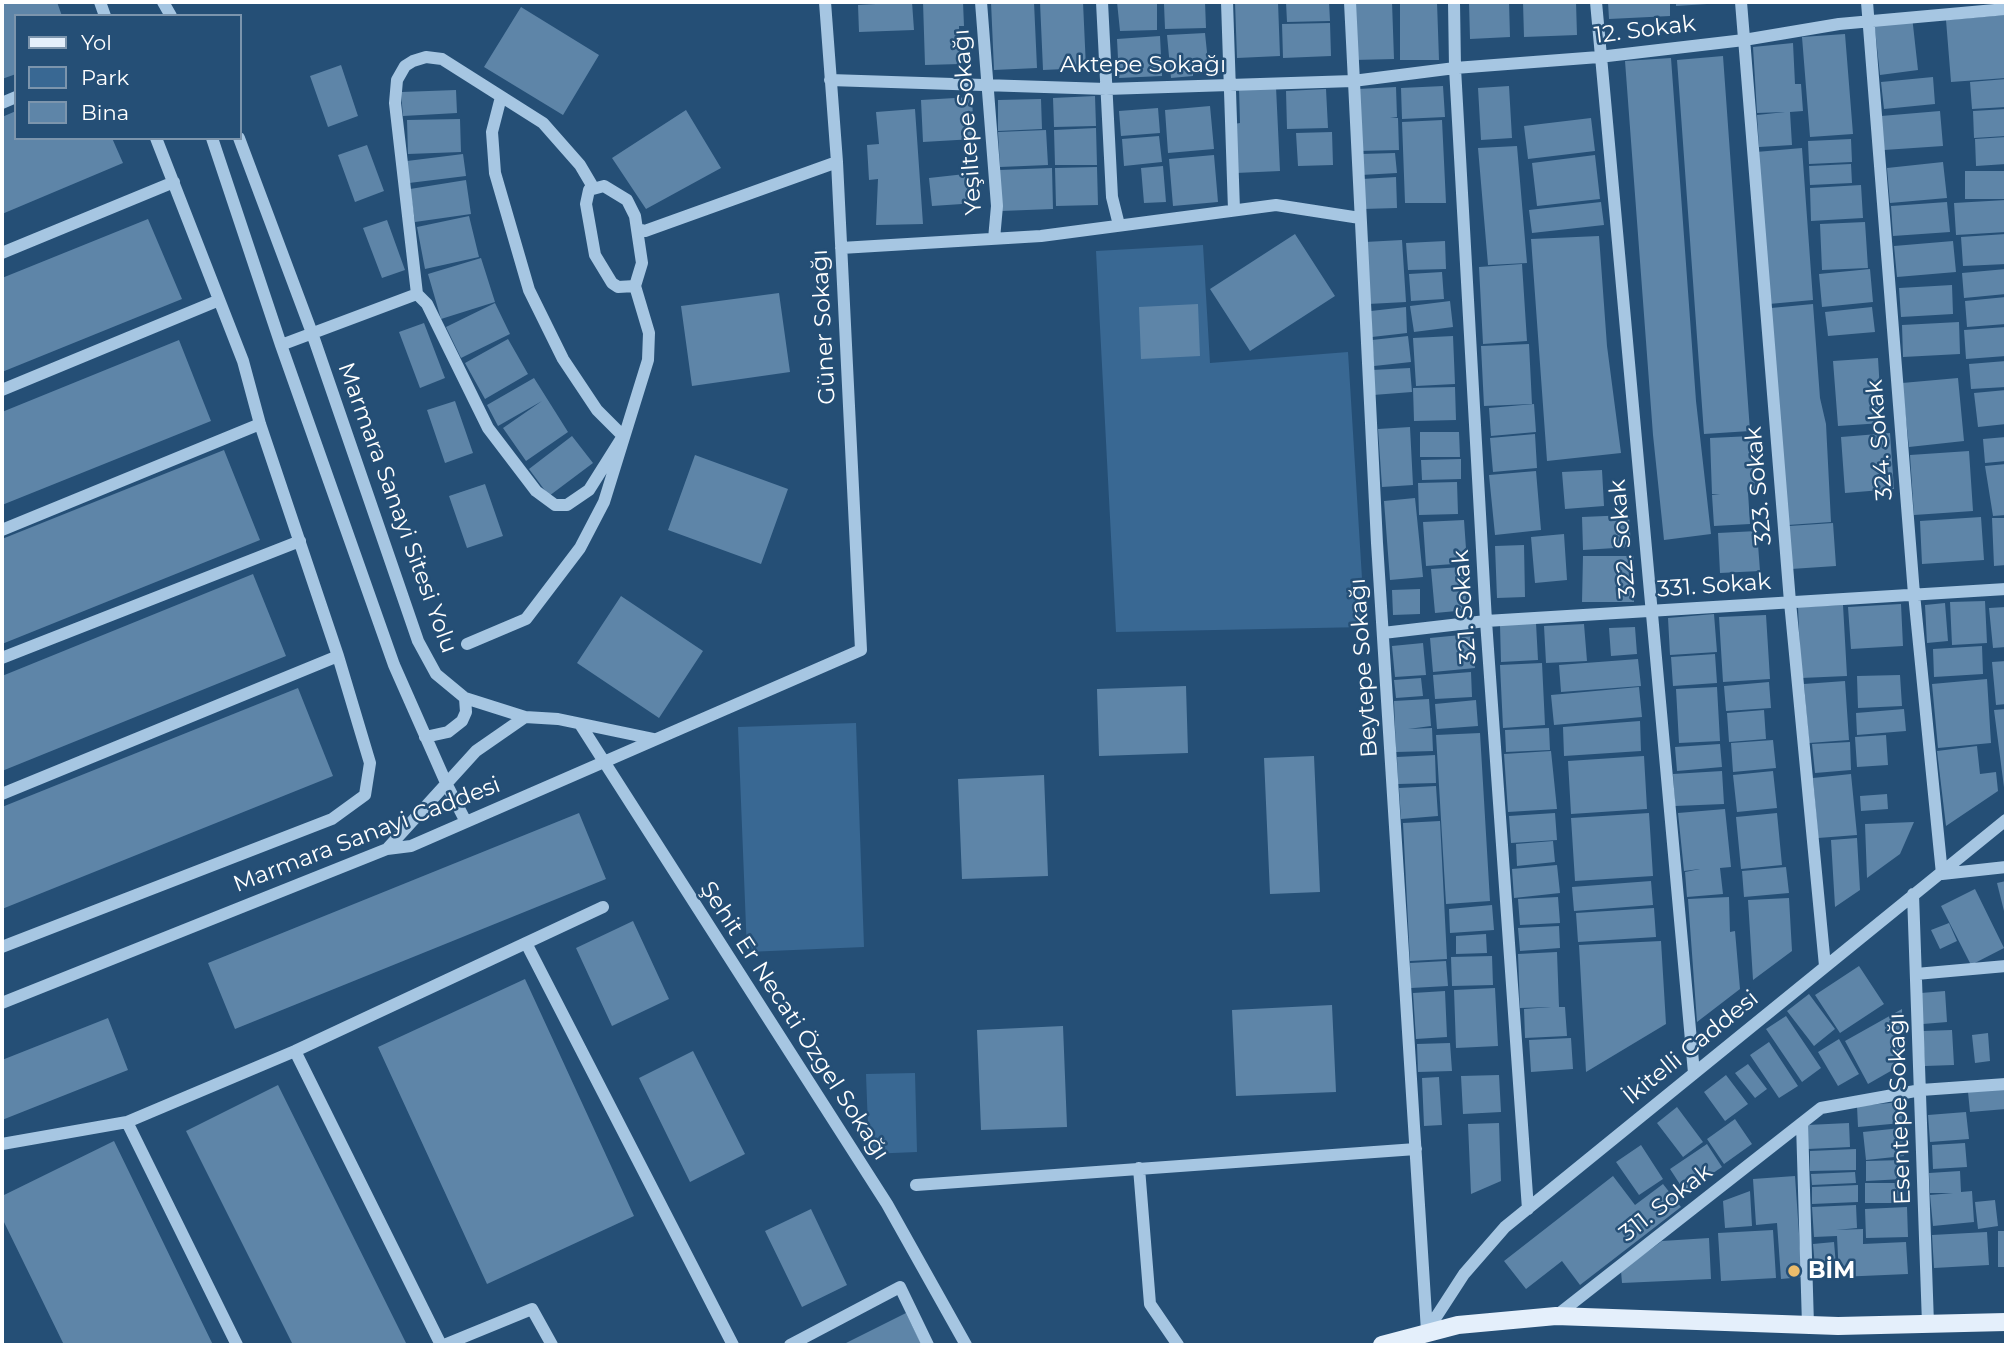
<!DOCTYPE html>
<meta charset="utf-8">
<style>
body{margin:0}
#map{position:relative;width:2008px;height:1347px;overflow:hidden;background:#254f76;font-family:Montserrat,sans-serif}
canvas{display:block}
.frame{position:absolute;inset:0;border:4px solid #fff;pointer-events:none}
.legend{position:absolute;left:14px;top:14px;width:228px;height:126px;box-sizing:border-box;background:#254f76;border:2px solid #7c95ad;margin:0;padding:9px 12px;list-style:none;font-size:21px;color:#fff}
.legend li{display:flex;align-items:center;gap:14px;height:35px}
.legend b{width:35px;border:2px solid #7c95ad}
</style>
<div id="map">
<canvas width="2008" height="1347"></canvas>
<div class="frame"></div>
<ul class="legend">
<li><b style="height:9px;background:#e4effb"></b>Yol</li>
<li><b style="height:19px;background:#396893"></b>Park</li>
<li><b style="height:19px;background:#5e85a8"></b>Bina</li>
</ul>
</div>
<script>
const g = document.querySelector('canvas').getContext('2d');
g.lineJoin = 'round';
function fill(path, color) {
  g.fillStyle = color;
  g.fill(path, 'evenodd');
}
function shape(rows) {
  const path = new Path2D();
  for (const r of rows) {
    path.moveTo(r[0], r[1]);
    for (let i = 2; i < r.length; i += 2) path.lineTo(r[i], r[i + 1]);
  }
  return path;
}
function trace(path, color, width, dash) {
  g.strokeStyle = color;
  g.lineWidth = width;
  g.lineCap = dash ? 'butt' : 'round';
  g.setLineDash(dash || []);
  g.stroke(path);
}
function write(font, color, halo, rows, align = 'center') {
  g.font = font + ' Montserrat,sans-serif';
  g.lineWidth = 5;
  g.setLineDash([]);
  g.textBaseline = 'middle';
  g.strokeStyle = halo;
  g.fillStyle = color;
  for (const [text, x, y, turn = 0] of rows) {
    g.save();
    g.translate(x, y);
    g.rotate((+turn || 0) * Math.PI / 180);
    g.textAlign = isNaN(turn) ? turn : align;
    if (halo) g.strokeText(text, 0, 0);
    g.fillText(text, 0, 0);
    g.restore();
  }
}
fill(shape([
 [1203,245,1210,363,1348,352,1365,627,1116,632,1096,251],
 [856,723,864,947,747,952,738,727],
 [915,1073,917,1152,869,1154,866,1074]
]), '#396893');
fill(shape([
 [2,2,57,2,62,16,16,16,16,74,2,79],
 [912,2,914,30,859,32,858,5],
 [923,2,963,2,964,26,959,26,960,64,925,65],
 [991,2,1034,2,1037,68,994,70],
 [1040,2,1083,2,1086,68,1043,70],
 [1117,2,1157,2,1157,30,1120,31],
 [1205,2,1206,28,1165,29,1164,4],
 [1235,2,1278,2,1280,56,1237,58],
 [1286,2,1329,2,1330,21,1287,22],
 [1353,2,1392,2,1394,59,1354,60],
 [1400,2,1437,2,1439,60,1400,60],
 [1469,2,1509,2,1510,37,1470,39],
 [1523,2,1576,2,1577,35,1524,37],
 [1608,2,1670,2,1670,16,1609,19],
 [1676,2,1707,2,1707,4,1676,6],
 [521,7,599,55,563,115,484,67],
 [2006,15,2006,78,1951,82,1946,20],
 [1912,16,1918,70,1880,75,1874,20],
 [1330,23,1331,56,1283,58,1282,24],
 [1205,33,1208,62,1193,64,1193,76,1171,78,1167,35],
 [1845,34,1853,134,1810,137,1802,37],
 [1160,36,1162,76,1119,78,1117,39],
 [1793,43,1795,84,1801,84,1803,111,1790,112,1792,145,1759,147,1757,115,1785,112,1757,113,1753,47],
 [1723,56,1750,431,1704,434,1677,60],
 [1671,58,1696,401,1711,534,1664,540,1653,435,1625,61],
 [341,65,358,116,328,127,310,76],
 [1933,77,1935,104,1884,109,1881,82],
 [2006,79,2006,107,1972,109,1970,82],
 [1443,86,1445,117,1402,119,1401,88],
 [1509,86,1512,138,1481,140,1478,88],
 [1276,87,1280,171,1236,173,1234,124,1240,123,1239,88],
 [1396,87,1397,117,1390,118,1398,118,1399,150,1358,151,1358,89],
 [1326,89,1328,128,1287,129,1286,91],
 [456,90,457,113,403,116,401,92],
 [1095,96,1096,126,1054,127,1053,98],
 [972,97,974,139,923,142,921,100],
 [1041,99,1042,129,998,131,998,100],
 [1210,106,1214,149,1168,153,1165,110],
 [1158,108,1160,133,1121,136,1119,111],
 [915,109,923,224,876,225,878,179,869,180,867,145,879,144,876,112],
 [2006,109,2006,136,1974,138,1973,111],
 [686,110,721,168,646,209,612,158],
 [16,111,16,138,112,138,123,163,2,214,2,117],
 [1940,111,1943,146,1884,150,1881,116],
 [1591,118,1595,151,1528,159,1524,126],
 [460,119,461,152,408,154,407,120],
 [1442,120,1446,203,1405,203,1402,122],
 [1096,128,1097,165,1055,165,1054,130],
 [1046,130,1048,165,1000,167,998,132],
 [1332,132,1333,165,1298,166,1296,133],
 [1159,136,1162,162,1124,166,1122,139],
 [2006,137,2006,164,1976,166,1975,139],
 [1851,139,1852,162,1809,164,1808,141],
 [367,145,384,191,355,202,338,155],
 [1517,146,1527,263,1488,265,1478,148],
 [1802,148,1813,300,1769,304,1756,152],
 [1395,153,1397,173,1361,175,1361,154],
 [463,154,466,176,409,183,407,161],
 [1214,155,1218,202,1173,206,1169,159],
 [1595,155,1600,199,1537,206,1532,163],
 [1943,162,1947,198,1890,203,1887,168],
 [1851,164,1852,183,1810,185,1809,166],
 [1163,166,1166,202,1144,203,1141,168],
 [1097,167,1098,205,1056,206,1055,168],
 [1052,168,1053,209,1001,211,999,170],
 [1965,171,2006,171,2006,199,1965,199],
 [974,173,977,203,932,206,929,178],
 [1396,177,1397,208,1363,209,1362,179],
 [466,180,471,214,415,222,410,189],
 [1861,185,1863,218,1811,221,1810,188],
 [2006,200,2006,232,1956,235,1954,203],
 [1601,202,1604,225,1532,233,1529,210],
 [1947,202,1950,232,1893,236,1891,206],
 [469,216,479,257,425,269,417,227],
 [148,219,182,299,2,372,2,278],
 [387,220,405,270,382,278,363,228],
 [1865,222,1868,268,1822,270,1820,224],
 [1295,234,1335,296,1250,351,1210,289],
 [2006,234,2006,264,1963,266,1961,237],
 [1599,236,1607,346,1621,453,1547,461,1531,239],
 [1402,240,1406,302,1368,304,1365,242],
 [1445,241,1446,269,1408,270,1406,243],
 [1953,241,1956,272,1897,277,1894,246],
 [481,258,495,302,441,319,428,274],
 [1522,264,1527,341,1483,344,1479,267],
 [1870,269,1873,302,1822,307,1819,274],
 [2006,269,2006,294,1964,298,1962,273],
 [1442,272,1444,299,1411,301,1409,274],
 [1952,285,1953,314,1901,317,1899,288],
 [779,293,790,372,692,386,681,306],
 [2006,297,2006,324,1967,327,1965,301],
 [1450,301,1453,327,1414,332,1410,306],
 [495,303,510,334,461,358,446,327],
 [1198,304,1200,356,1141,359,1139,307],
 [1813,304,1820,398,1826,424,1831,522,1788,525,1771,308],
 [1406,307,1407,333,1372,337,1371,311],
 [1872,307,1875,332,1828,336,1825,312],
 [1959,322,1960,354,1903,357,1902,325],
 [424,323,445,378,420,388,399,332],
 [2006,327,2006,356,1966,359,1964,330],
 [1408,336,1411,362,1374,366,1372,340],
 [1453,336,1455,384,1416,386,1413,338],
 [508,339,528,374,485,399,465,363],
 [179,340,211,421,2,505,2,412],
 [1529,344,1532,404,1484,406,1481,346],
 [1878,358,1882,423,1838,426,1833,361],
 [2006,361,2006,387,1971,389,1969,364],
 [1410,368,1412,392,1373,395,1372,370],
 [534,378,568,432,526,461,503,428,542,401,498,426,487,405],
 [1958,378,1964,441,1909,447,1902,383],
 [1455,387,1456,420,1414,421,1413,388],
 [2006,390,2006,424,1978,427,1974,393],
 [455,401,473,453,445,463,427,410],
 [1534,404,1536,432,1491,436,1489,408],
 [1410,427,1413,485,1382,487,1378,429],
 [1420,432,1459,432,1460,457,1420,457],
 [1890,433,1894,489,1845,493,1841,437],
 [1535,434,1537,468,1493,472,1490,438],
 [572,436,593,463,549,496,529,469],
 [1752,436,1755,492,1748,492,1750,524,1714,526,1712,495,1720,495,1712,494,1710,438],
 [2006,437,2006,461,1985,463,1983,439],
 [224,450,260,540,2,644,2,539],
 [1969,451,1973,511,1914,515,1910,455],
 [695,455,788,489,761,564,668,530],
 [1461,459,1461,479,1422,480,1421,460],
 [2006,464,2006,515,1993,516,1985,466],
 [1602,470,1604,506,1565,509,1562,472],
 [1536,471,1541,530,1495,535,1489,475],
 [1457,482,1458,514,1419,515,1418,483],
 [485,484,503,536,467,548,449,496],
 [1415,498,1423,577,1390,580,1384,501],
 [1629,515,1631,547,1583,550,1582,517],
 [1981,517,1984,560,1922,564,1920,521],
 [1992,518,2006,518,2006,565,1994,566],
 [1464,520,1467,563,1426,566,1423,522],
 [1833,523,1836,566,1791,569,1789,526],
 [1757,531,1760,571,1720,573,1718,533],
 [1564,534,1567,580,1535,583,1531,537],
 [1524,545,1525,597,1497,598,1495,546],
 [1583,556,1634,556,1634,602,1582,602],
 [1463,567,1467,610,1435,613,1431,569],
 [253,574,286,656,2,771,2,676],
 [1420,589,1420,614,1393,615,1392,590],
 [621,596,703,651,659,718,577,663],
 [1985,601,1987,643,1952,645,1950,602],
 [1945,603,1948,641,1927,643,1925,605],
 [1901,604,1903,646,1851,649,1848,607],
 [1843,605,1847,676,1801,678,1798,607],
 [2006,607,2006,647,1993,648,1989,608],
 [1714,614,1717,652,1670,655,1668,618],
 [1766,615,1770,679,1723,682,1719,617],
 [1536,623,1538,660,1501,662,1500,625],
 [1584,624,1587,661,1546,663,1544,626],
 [1635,627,1637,654,1611,656,1609,628],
 [1471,634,1475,668,1433,672,1430,638],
 [1423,643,1426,675,1395,677,1392,646],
 [1982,646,1983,674,1934,677,1933,649],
 [1715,654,1717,683,1673,686,1671,657],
 [1638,659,1641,686,1561,692,1559,665],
 [2006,661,2006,704,1996,705,1992,662],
 [1542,663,1545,725,1503,728,1500,665],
 [1471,672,1472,697,1435,699,1433,675],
 [1900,675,1902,706,1858,708,1857,676],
 [1421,678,1423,696,1396,698,1394,680],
 [1987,679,1991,743,1938,748,1932,684],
 [1845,681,1849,740,1809,743,1804,684],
 [1769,682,1771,708,1726,711,1724,686],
 [1186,686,1188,753,1099,756,1097,689],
 [1639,687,1642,717,1554,725,1551,695],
 [1717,687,1720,741,1679,743,1676,689],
 [298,688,333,776,2,909,2,807],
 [1429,699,1431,726,1408,729,1432,728,1433,751,1396,752,1394,701],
 [1476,700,1478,726,1437,729,1435,704],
 [1904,709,1906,731,1857,735,1856,713],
 [2006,709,2006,795,2005,795,1994,710],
 [1764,710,1766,739,1729,742,1727,713],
 [1640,721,1641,751,1564,756,1563,727],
 [1549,728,1550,750,1506,752,1505,730],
 [1480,733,1490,901,1446,904,1436,735],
 [1886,735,1888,765,1857,767,1855,737],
 [1773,740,1776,768,1733,772,1731,743],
 [1850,742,1851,770,1815,773,1812,744],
 [1720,744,1722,767,1677,771,1675,747],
 [1977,746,1980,774,1996,772,1998,791,1946,826,1937,751],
 [1551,751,1557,809,1508,812,1504,754],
 [1435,755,1436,783,1398,784,1397,757],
 [1314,756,1320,892,1270,894,1264,758],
 [1644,756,1647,809,1571,814,1568,761],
 [1722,771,1724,804,1675,806,1673,774],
 [1773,771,1777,808,1737,812,1733,775],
 [1851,774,1857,835,1818,838,1813,778],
 [1044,775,1048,876,962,879,958,779],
 [1436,786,1438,816,1401,819,1399,788],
 [1887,794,1888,809,1861,811,1860,796],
 [1725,809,1731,867,1720,868,1723,894,1687,897,1685,872,1700,869,1684,871,1678,813],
 [579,813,606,879,235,1029,208,963],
 [1555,813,1557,840,1511,843,1509,816],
 [1649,813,1653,876,1575,881,1571,818],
 [1777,813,1782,865,1741,869,1736,817],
 [1440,821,1447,959,1410,961,1403,823],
 [1914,822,1900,854,1867,878,1865,824],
 [1857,838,1860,890,1835,907,1831,840],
 [1553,841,1555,862,1517,866,1516,844],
 [1557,865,1560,893,1514,898,1512,869],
 [1786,867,1789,893,1744,897,1742,871],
 [1651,881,1653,905,1574,911,1572,887],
 [2006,881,2006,915,2005,915,1997,883],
 [1975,889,2004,948,1971,965,1941,906],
 [1558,897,1560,923,1520,925,1518,899],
 [1729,897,1730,932,1735,931,1740,989,1697,1022,1688,899],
 [1789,898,1792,951,1753,980,1748,900],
 [1492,905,1494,930,1450,933,1449,909],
 [1654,908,1656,937,1578,942,1576,913],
 [633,921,669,999,612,1026,576,948],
 [1949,923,1957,941,1940,949,1931,930],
 [1559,926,1560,948,1520,951,1518,928],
 [1486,934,1487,953,1456,954,1456,936],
 [1661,941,1666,1024,1586,1072,1579,945],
 [1557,952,1559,1007,1565,1007,1567,1036,1525,1038,1524,1009,1551,1007,1520,1008,1518,954],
 [1492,956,1493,985,1452,986,1451,957],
 [1446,961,1448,986,1411,988,1410,963],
 [1859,966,1884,1004,1840,1033,1815,995],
 [525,979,634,1216,487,1284,378,1047],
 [1495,988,1498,1046,1456,1048,1454,990],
 [1445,991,1447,1037,1416,1039,1413,993],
 [1945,991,1947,1022,1923,1024,1921,993],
 [1809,994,1835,1029,1814,1046,1787,1011],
 [1332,1005,1336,1092,1236,1096,1232,1010],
 [1902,1009,1903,1064,1868,1084,1845,1041],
 [1786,1016,1821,1068,1802,1082,1766,1029],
 [108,1018,128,1070,2,1120,2,1060],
 [1063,1026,1067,1127,981,1130,977,1030],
 [1952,1030,1954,1065,1925,1066,1923,1031],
 [1988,1033,1990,1061,1975,1063,1972,1035],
 [1571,1038,1573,1069,1531,1072,1529,1040],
 [1839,1039,1859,1074,1838,1086,1818,1052],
 [1769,1042,1798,1086,1779,1098,1750,1055],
 [1450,1043,1452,1071,1418,1072,1417,1044],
 [693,1051,745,1154,690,1182,639,1078],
 [1748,1064,1767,1089,1755,1098,1735,1073],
 [1499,1075,1501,1112,1463,1114,1461,1076],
 [1726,1075,1748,1104,1725,1121,1704,1092],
 [1439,1077,1442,1125,1424,1126,1422,1078],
 [278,1085,407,1345,293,1345,186,1131],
 [2006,1089,2006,1109,1970,1112,1968,1092],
 [1901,1102,1902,1123,1858,1127,1857,1106],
 [1677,1107,1703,1142,1683,1157,1657,1123],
 [1966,1112,1969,1139,1930,1142,1928,1115],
 [1735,1119,1752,1144,1724,1164,1707,1139],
 [1499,1123,1501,1181,1471,1194,1468,1124],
 [1849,1123,1850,1147,1808,1149,1807,1125],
 [1901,1128,1904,1156,1866,1160,1863,1132],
 [114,1141,213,1345,64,1345,2,1218,2,1196],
 [1965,1143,1967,1167,1933,1169,1932,1145],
 [1707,1144,1722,1167,1685,1192,1670,1169],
 [1641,1145,1663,1179,1639,1195,1616,1162],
 [1856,1149,1856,1170,1810,1171,1810,1151],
 [1903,1160,1903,1179,1866,1181,1866,1161],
 [1960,1171,1961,1192,1972,1191,1974,1222,1933,1226,1930,1195,1953,1193,1930,1193,1929,1173],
 [1855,1172,1856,1183,1812,1185,1811,1174],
 [1613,1176,1635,1205,1663,1184,1681,1207,1580,1285,1562,1261,1526,1289,1504,1261],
 [1795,1176,1802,1277,1781,1279,1777,1223,1756,1225,1753,1179],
 [1865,1183,1903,1183,1903,1203,1865,1203],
 [1858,1185,1858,1202,1812,1204,1812,1187],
 [1750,1191,1752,1226,1725,1228,1723,1201],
 [1995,1200,1998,1226,1978,1229,1975,1202],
 [1856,1205,1857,1228,1836,1230,1863,1229,1863,1244,1906,1242,1908,1274,1839,1277,1837,1236,1814,1237,1812,1207],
 [1907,1207,1908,1237,1866,1238,1865,1209],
 [811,1209,847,1285,802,1307,765,1231],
 [1773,1230,1776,1278,1721,1281,1718,1233],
 [1998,1231,2006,1231,2006,1267,1998,1267],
 [1987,1232,1989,1265,1934,1268,1932,1235],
 [1709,1238,1711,1279,1622,1283,1621,1271,1662,1241],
 [1834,1242,1837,1277,1816,1279,1813,1244],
 [906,1313,922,1345,842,1345]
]), '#5e85a8');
trace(shape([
 [100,2,105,16],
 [163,2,171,16],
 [981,2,997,206,994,239],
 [1102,2,1112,197,1119,225],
 [1227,2,1234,210],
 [1350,2,1377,543,1427,1331],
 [1454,2,1455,68,1486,621,1528,1209],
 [1596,2,1694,1073],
 [1741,2,1790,602,1825,966],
 [1867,2,1914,594,1942,874,2006,867],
 [830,80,1106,89,1353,81,1455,68,1599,57,1744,40,1839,24,2006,9],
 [2,103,16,97],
 [212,138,281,345,394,665,447,785,466,822],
 [239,138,312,333,418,641,436,674,465,698,525,717,558,719,654,739],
 [604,186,627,200,635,216,642,263,635,286,618,287,612,283,595,255,586,204,589,190,604,186],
 [638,229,645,231,837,162],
 [841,248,1041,236,1276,205,1360,218],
 [2,253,174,182],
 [417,294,395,103,397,80,405,66,413,61,426,57,442,59,543,123,580,165,593,187],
 [281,345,417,294,427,304,488,428,536,491,555,505,567,505,589,490,623,436,597,410,563,359,529,290,495,173,492,132,501,97],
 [2,390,217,301],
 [2,530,260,424],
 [1383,633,1486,621,2006,589],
 [467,644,526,619,580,548,604,502,648,360,649,333,635,286],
 [2,658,300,541],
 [580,724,887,1204,966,1345],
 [425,737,448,732,462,721,466,712,465,698],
 [2,794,338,656],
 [387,849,476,751,525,717],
 [1913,894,1928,1324],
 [526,943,733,1345],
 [2,947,332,819,365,795,370,763,338,656,260,424,243,361,156,138],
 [1916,974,2006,966],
 [2,1003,387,849,411,846,861,650,837,162,825,2],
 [295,1051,441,1345],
 [127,1122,237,1345],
 [1802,1123,1808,1325],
 [2,1144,127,1122,295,1051,603,907],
 [1139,1168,1150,1304,1178,1345],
 [916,1185,1416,1149],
 [1556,1316,1821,1108,1921,1090,2006,1084],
 [1427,1331,1464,1274,1505,1227,2006,820],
 [444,1345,532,1309,552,1345],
 [790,1345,900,1287,928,1345]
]), '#a6c6e2', 12);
trace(shape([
 [1382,1345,1458,1325,1556,1316,1838,1326,2006,1322]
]), '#e4effb', 18);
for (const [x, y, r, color] of [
 [1794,1271,7,"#ebbc6b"]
]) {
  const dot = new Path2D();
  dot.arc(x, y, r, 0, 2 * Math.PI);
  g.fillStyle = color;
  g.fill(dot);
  trace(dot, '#254f76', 2.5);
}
write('23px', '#fff', '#254f76', [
 ["12. Sokak",1645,30,-7],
 ["Aktepe Sokağı",1143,65],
 ["Yeşiltepe Sokağı",968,122,-94],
 ["Güner Sokağı",824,327,-93],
 ["324. Sokak",1880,440,-95],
 ["323. Sokak",1759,486,-95],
 ["Marmara Sanayi Sitesi Yolu",397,508,70],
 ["322. Sokak",1623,539,-95],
 ["331. Sokak",1714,586,-4],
 ["321. Sokak",1465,607,-94],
 ["Beytepe Sokağı",1364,668,-94],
 ["Marmara Sanayi Caddesi",367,835,-21],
 ["Şehit Er Necati Özgel Sokağı",794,1021,57],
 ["İkitelli Caddesi",1691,1048,-39],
 ["Esentepe Sokağı",1900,1109,-92],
 ["311. Sokak",1666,1203,-38]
]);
write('bold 23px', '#fff', '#254f76', [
 ["BİM",1808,1271]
], 'left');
</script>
